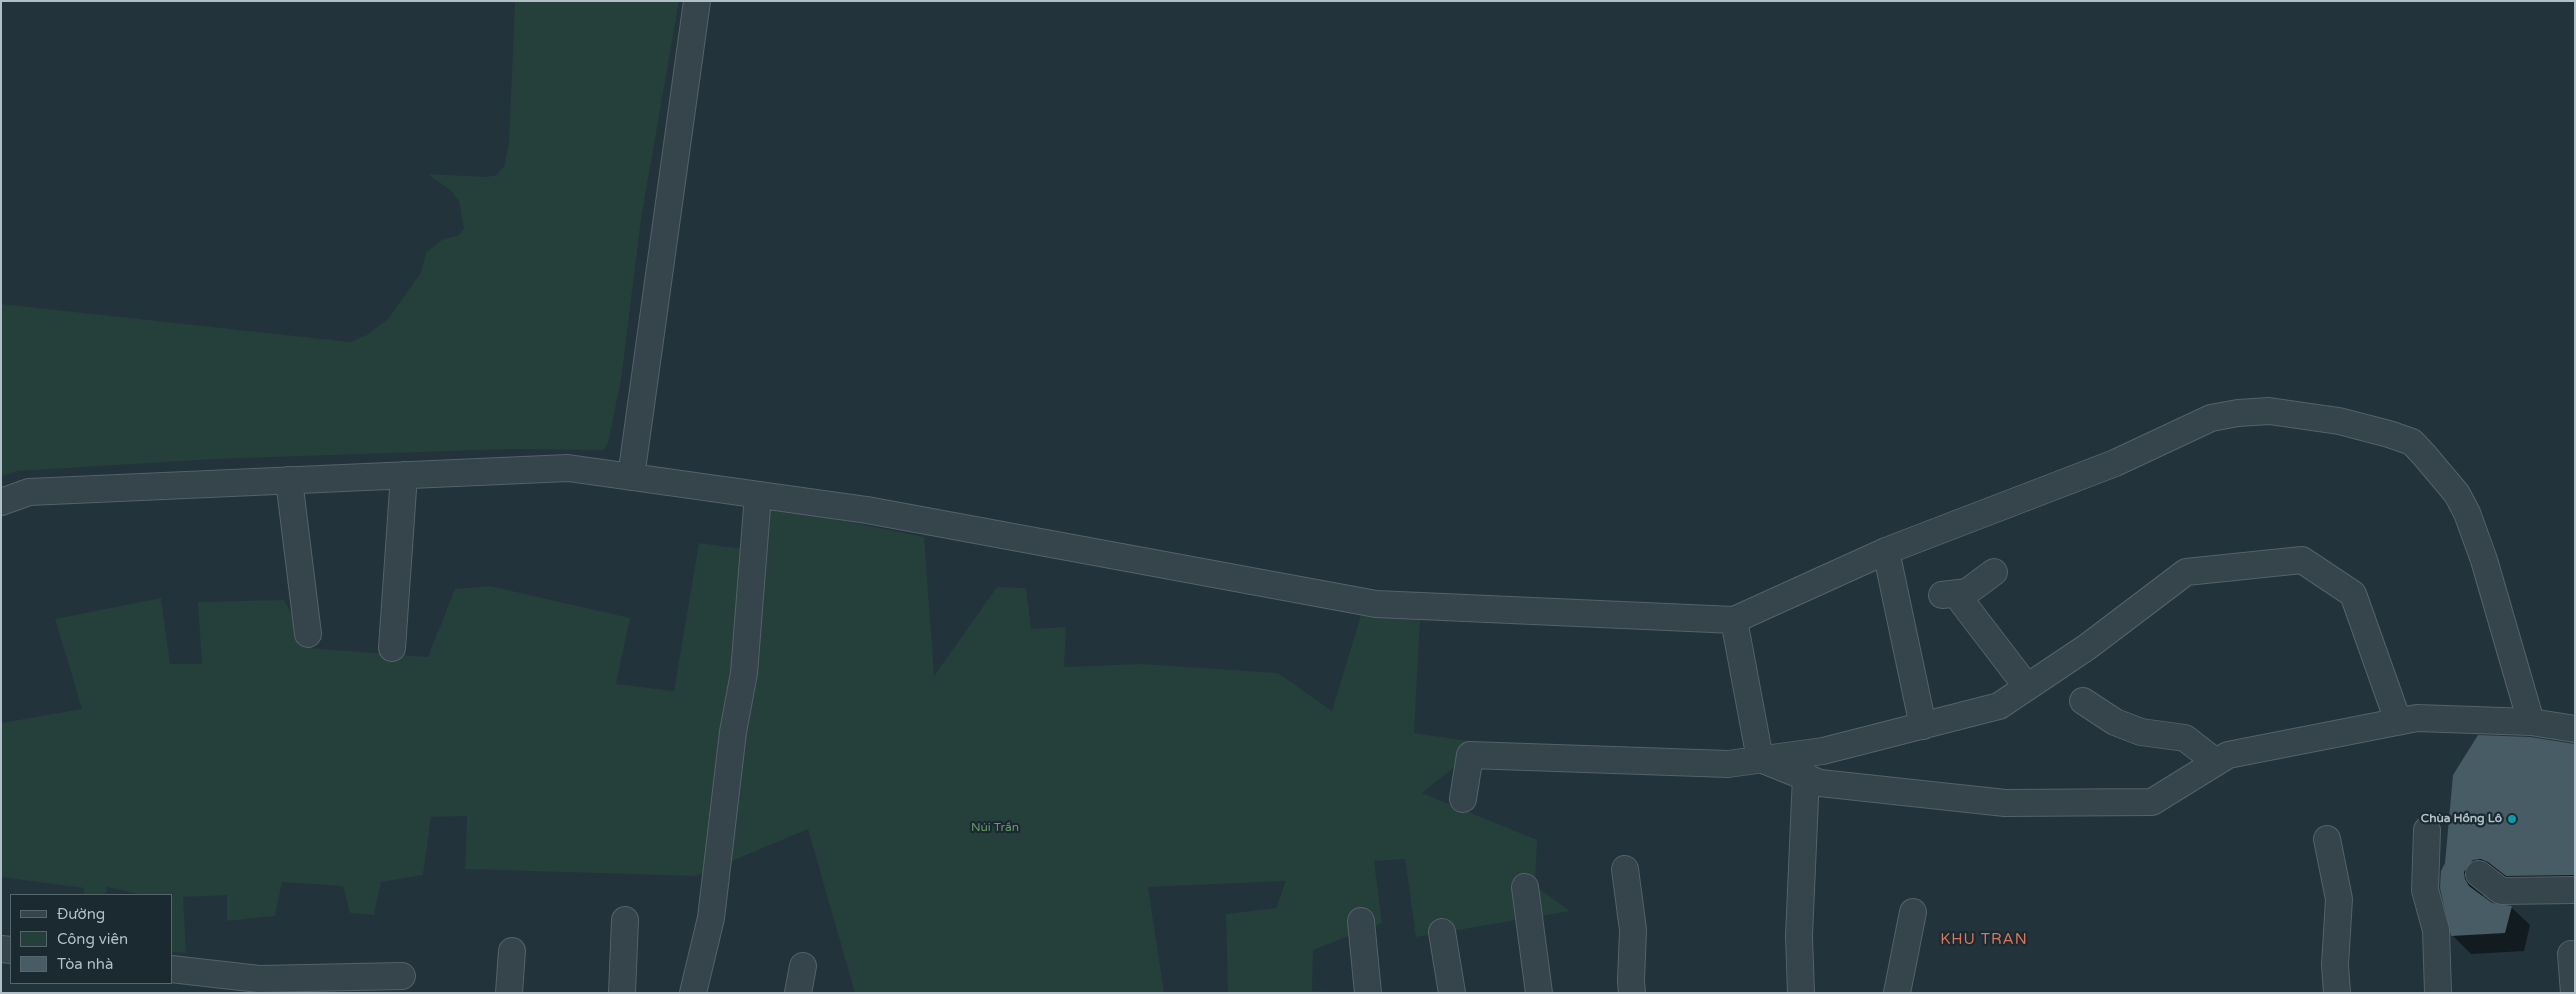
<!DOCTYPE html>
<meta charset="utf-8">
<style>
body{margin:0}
#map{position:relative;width:2576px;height:994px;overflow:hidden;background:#22333c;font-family:"Varela Round",sans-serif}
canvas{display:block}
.frame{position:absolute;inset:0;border:2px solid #b1bfc8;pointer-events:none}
.legend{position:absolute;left:10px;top:894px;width:162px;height:90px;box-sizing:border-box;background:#1b2931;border:1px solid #57656d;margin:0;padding:6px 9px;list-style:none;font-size:15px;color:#b1bfc8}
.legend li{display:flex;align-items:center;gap:10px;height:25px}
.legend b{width:25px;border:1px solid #57656d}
</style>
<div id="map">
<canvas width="2576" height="994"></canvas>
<div class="frame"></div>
<ul class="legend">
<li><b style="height:6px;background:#36444c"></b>Đường</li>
<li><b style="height:14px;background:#253f3b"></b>Công viên</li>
<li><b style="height:14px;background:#485c65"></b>Tòa nhà</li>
</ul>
</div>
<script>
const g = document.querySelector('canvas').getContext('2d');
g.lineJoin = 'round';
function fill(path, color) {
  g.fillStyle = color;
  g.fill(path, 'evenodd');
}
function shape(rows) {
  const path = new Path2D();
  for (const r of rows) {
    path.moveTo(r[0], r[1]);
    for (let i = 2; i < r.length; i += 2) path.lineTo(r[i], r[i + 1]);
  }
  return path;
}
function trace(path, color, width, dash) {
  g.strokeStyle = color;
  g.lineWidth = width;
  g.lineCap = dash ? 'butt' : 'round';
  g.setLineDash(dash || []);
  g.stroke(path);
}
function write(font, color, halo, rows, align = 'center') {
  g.font = font + ' "Varela Round",sans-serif';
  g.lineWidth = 4.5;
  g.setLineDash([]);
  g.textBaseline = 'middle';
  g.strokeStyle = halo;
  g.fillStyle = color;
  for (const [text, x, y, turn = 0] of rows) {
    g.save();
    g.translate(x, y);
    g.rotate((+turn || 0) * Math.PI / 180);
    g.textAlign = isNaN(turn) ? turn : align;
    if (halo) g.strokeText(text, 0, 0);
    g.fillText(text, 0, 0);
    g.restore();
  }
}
fill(shape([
 [515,1,679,1,641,219,621,380,608,443,603,450,510,449,214,459,18,471,1,476,1,304,350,342,367,335,389,318,421,272,426,253,443,239,458,236,464,229,459,201,450,190,428,174,486,177,497,175,504,166,509,143],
 [770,506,924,537,934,676,997,587,1026,588,1031,629,1066,627,1064,667,1142,664,1278,673,1332,711,1369,589,1421,600,1414,733,1484,743,1422,793,1537,840,1535,886,1570,911,1416,937,1405,859,1374,861,1382,923,1313,950,1312,991,1349,993,1228,993,1226,914,1276,908,1286,881,1148,887,1164,993,855,993,808,829,696,876,465,869,467,816,431,817,423,875,381,882,374,915,350,913,343,886,282,882,275,916,227,921,227,895,183,897,186,953,171,952,171,895,144,895,107,887,106,895,84,895,84,888,1,877,1,723,82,709,55,619,161,598,170,664,202,664,198,602,284,600,309,648,428,657,455,589,490,586,630,618,616,684,674,691,699,543,764,552]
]), '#253f3b');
fill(shape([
 [2575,745,2575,894,2482,890,2483,897,2492,904,2511,907,2530,925,2524,951,2471,954,2452,935,2446,863]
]), '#0007');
fill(shape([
 [2478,735,2530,737,2575,744,2575,875,2506,876,2488,862,2481,859,2473,860,2464,872,2465,879,2469,886,2492,903,2512,906,2505,933,2451,936,2440,888,2441,871,2445,863,2453,775]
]), '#485c65');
const minor = shape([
 [631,477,697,1],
 [289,480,308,634],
 [1,502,29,492,568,468,867,510,1376,604,1734,620,1886,551,2115,463,2211,418,2238,413,2269,411,2339,421,2389,434,2412,442,2425,456,2457,494,2467,513,2484,560,2531,722],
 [1886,551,1923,726],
 [1956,594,2027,687],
 [1942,595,1967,592,1994,572],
 [1734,620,1760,759],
 [392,648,404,475],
 [2083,701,2115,722,2141,732,2185,738,2216,762],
 [1763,760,1820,783,2005,803,2152,802,2228,755,2417,718,2531,722,2575,729],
 [1463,799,1470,755,1728,764,1823,751,1999,706,2087,647,2186,572,2302,560,2353,594,2398,721],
 [2427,830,2425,890,2436,930,2438,993],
 [2327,839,2339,899,2335,965,2337,993],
 [1625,869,1633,930,1631,981,1632,993],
 [2479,874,2501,891,2575,890],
 [1525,887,1539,993],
 [1361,921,1368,993],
 [1442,932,1452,993],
 [1,949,11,950],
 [2571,954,2574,993],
 [171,969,259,979,402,976],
 [509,993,512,951],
 [622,993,625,920],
 [693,993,711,918,733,732,744,673,758,495],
 [798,993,803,966],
 [1801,993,1799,936,1806,776],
 [1897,993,1913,912]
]);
trace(minor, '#54626a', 28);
trace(minor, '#36444c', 26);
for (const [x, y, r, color] of [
 [2512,819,5,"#0f9aa8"]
]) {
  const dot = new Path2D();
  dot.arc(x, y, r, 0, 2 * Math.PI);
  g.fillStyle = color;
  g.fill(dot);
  trace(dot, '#1b2931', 2);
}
write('bold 12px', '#b1bfc8', '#1b2931', [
 ["Chùa Hồng Lô",2502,819]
], 'right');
write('12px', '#689a67', '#1b2931', [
 ["Núi Trần",995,828]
]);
g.letterSpacing = '1px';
write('15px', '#d7755d', '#1b2931', [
 ["KHU TRAN",1984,940]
]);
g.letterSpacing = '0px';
</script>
